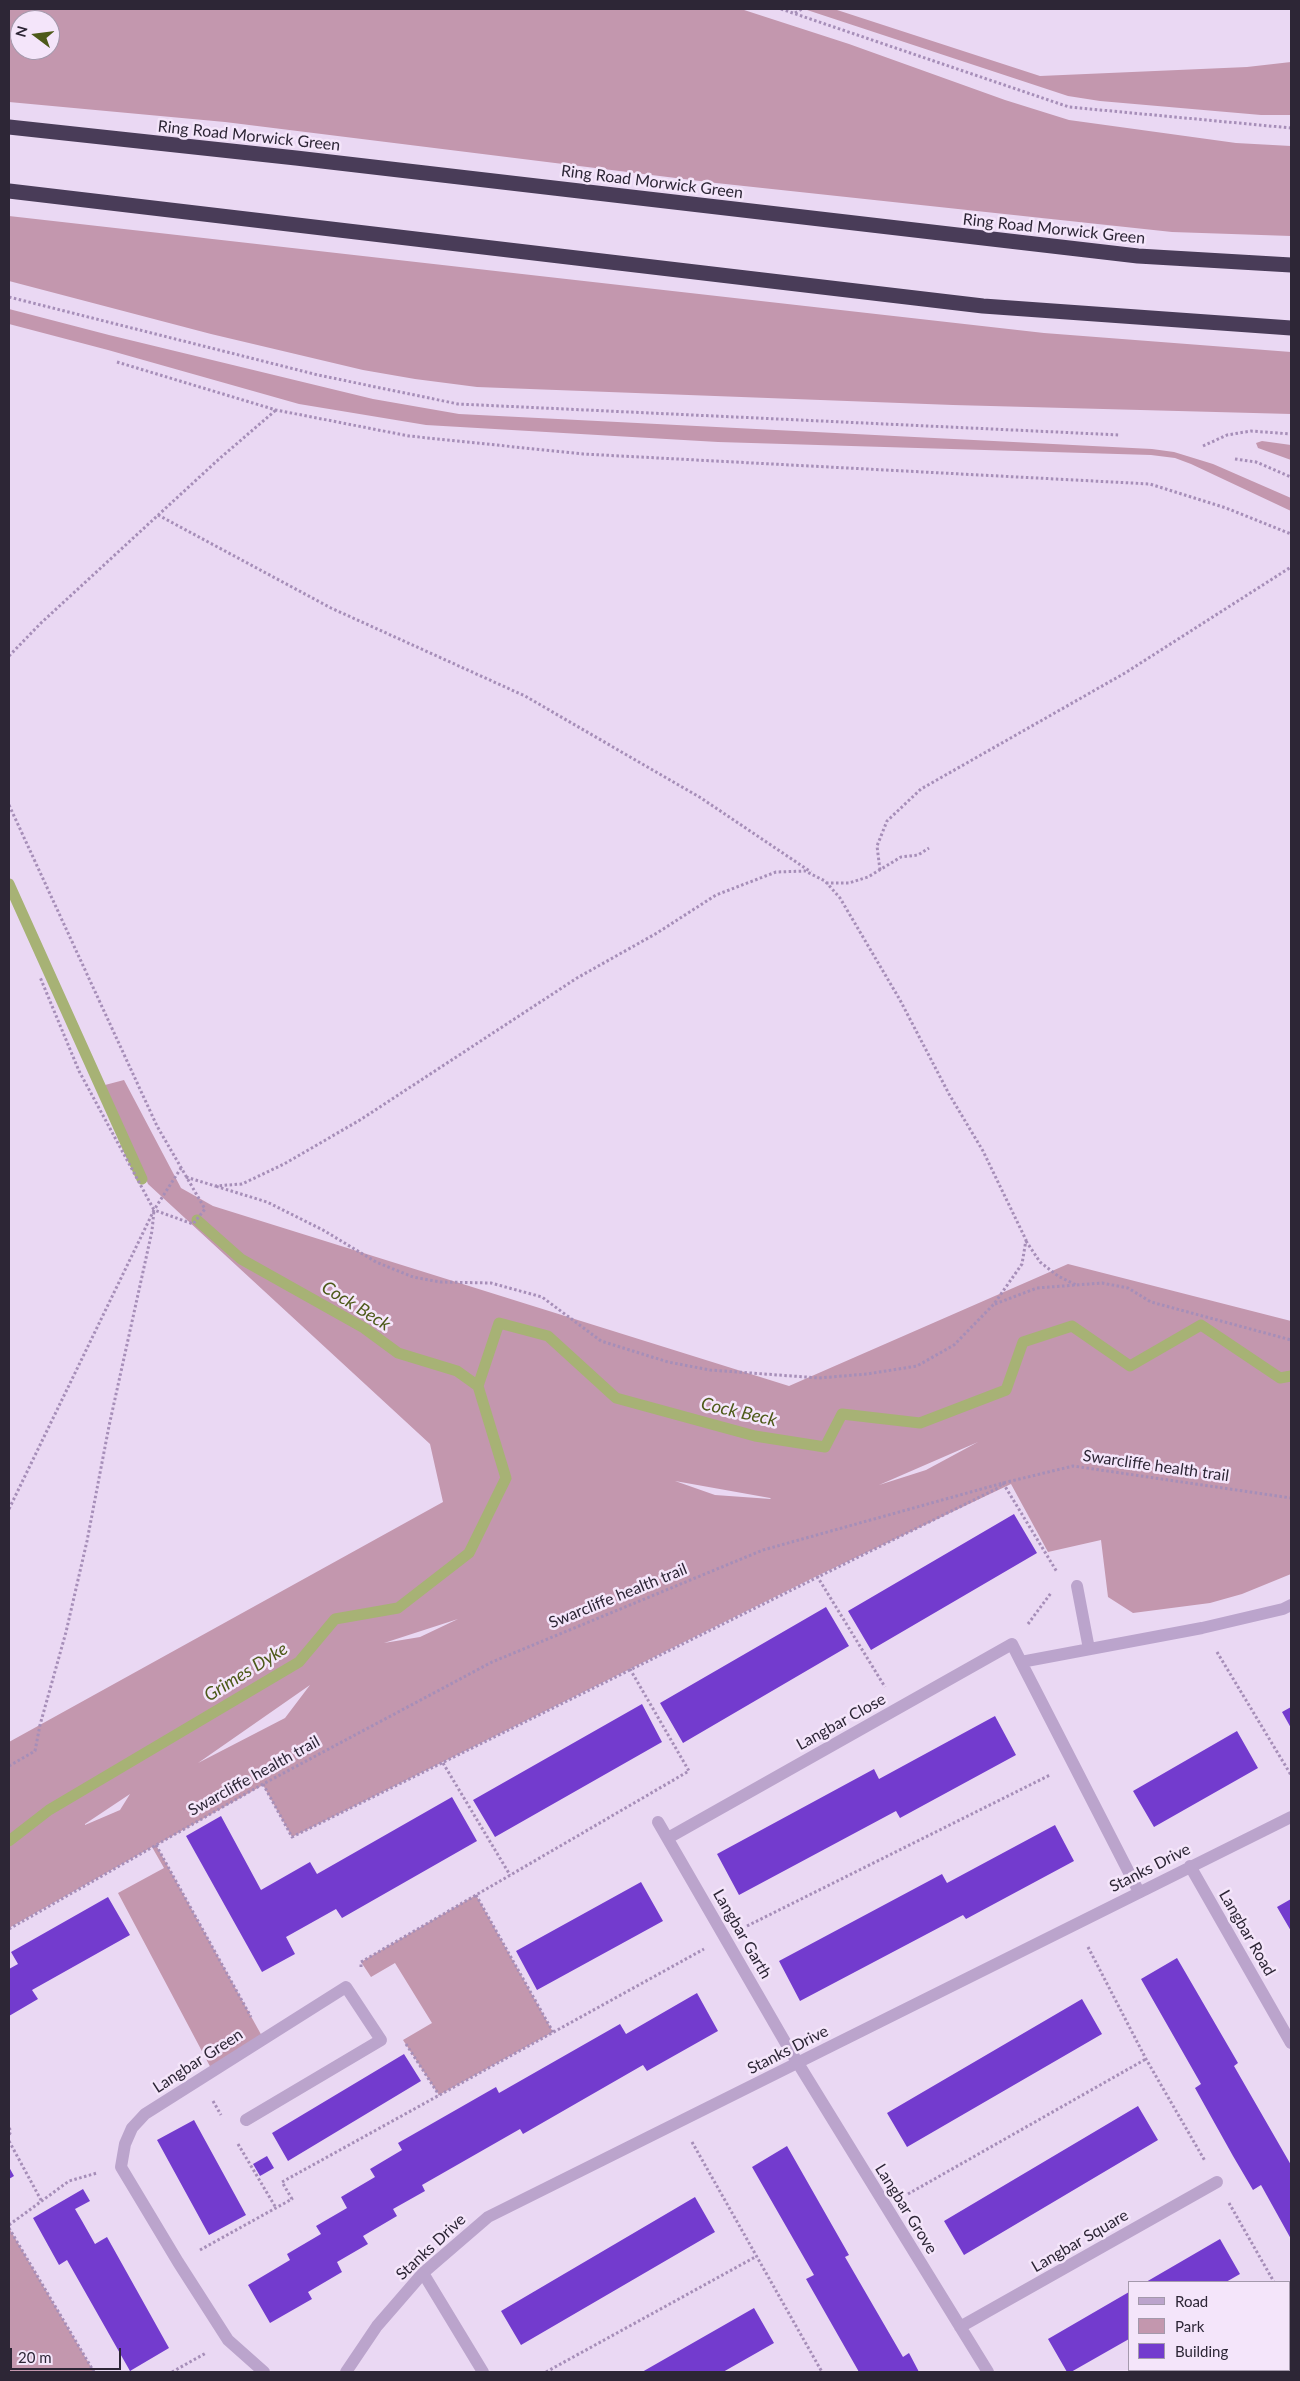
<!DOCTYPE html>
<style>
body{margin:0}
#map{position:relative;width:1300px;height:2381px;overflow:hidden;background:#ead8f3;font-family:Lato,sans-serif}
canvas{display:block}
.frame{position:absolute;inset:0;border:10px solid #2d2636;pointer-events:none}
.legend{position:absolute;left:1128px;top:2281px;width:162px;height:90px;box-sizing:border-box;background:#f4e5fa;border:1px solid #a499ac;margin:0;padding:6px 9px;list-style:none;font-size:15px;color:#2d2636}
.legend li{display:flex;align-items:center;gap:10px;height:25px}
.legend b{width:25px;border:1px solid #a499ac}
.north{position:absolute;left:10px;top:10px;width:50px;height:50px;box-sizing:border-box;background:#f4e5fa;border:1px solid #a499ac;border-radius:50%;rotate:285deg;font-size:14px;font-weight:700;line-height:20px;text-align:center;color:#2d2636}
.north::after{content:'';display:block;margin:auto;width:18px;height:22px;background:#4d5a19;clip-path:polygon(50% 0,100% 100%,50% 72%,0 100%)}
.scale{position:absolute;left:10px;top:2348px;width:111px;height:22px;box-sizing:border-box;border:2px solid #2d2636;border-top:0;padding-left:6px;font-size:15px;line-height:18px;white-space:nowrap;color:#2d2636;-webkit-text-stroke:4px #f4e5fa;paint-order:stroke}
</style>
<div id="map">
<canvas width="1300" height="2381"></canvas>
<div class="frame"></div>
<ul class="legend">
<li><b style="height:6px;background:#bba4cc"></b>Road</li>
<li><b style="height:14px;background:#c397ae"></b>Park</li>
<li><b style="height:14px;background:#733bce"></b>Building</li>
</ul>
<div class="north">N</div>
<div class="scale">20 m</div>
</div>
<script>
const g = document.querySelector('canvas').getContext('2d');
g.lineJoin = 'round';
function fill(path, color) {
  g.fillStyle = color;
  g.fill(path, 'evenodd');
}
function shape(rows) {
  const path = new Path2D();
  for (const r of rows) {
    path.moveTo(r[0], r[1]);
    for (let i = 2; i < r.length; i += 2) path.lineTo(r[i], r[i + 1]);
  }
  return path;
}
function trace(path, color, width, dash) {
  g.strokeStyle = color;
  g.lineWidth = width;
  g.lineCap = dash ? 'butt' : 'round';
  g.setLineDash(dash || []);
  g.stroke(path);
}
function write(font, color, halo, rows, align = 'center') {
  g.font = font + ' Lato,sans-serif';
  g.lineWidth = 5;
  g.setLineDash([]);
  g.textBaseline = 'middle';
  g.strokeStyle = halo;
  g.fillStyle = color;
  for (const [text, x, y, turn = 0] of rows) {
    g.save();
    g.translate(x, y);
    g.rotate((+turn || 0) * Math.PI / 180);
    g.textAlign = isNaN(turn) ? turn : align;
    if (halo) g.strokeText(text, 0, 0);
    g.fillText(text, 0, 0);
    g.restore();
  }
}
fill(shape([
 [9,9,741,9,849,44,1005,100,1069,120,1236,143,1291,146,1291,236,1172,232,716,183,225,122,9,102],
 [20,20,50,20,50,50,20,50],
 [804,9,834,9,1040,76,1247,67,1291,62,1291,115,1261,115,1100,101,1068,96],
 [9,216,1044,333,1291,352,1291,414,953,405,477,387,415,379,363,370,211,334,9,281],
 [9,309,109,335,373,399,459,414,1152,449,1174,452,1213,464,1291,498,1291,511,1191,464,1175,458,1151,455,718,442,426,425,299,404,108,350,9,324],
 [1262,441,1291,445,1291,460,1258,448,1256,443],
 [124,1080,181,1188,213,1206,789,1386,1068,1264,1291,1321,1291,1574,1242,1594,1210,1603,1133,1613,1108,1597,1101,1540,1048,1552,1011,1484,817,1576,292,1837,263,1785,156,1845,263,2038,213,2072,118,1893,164,1868,152,1847,9,1928,9,1742,443,1502,430,1444,148,1184,105,1085],
 [978,1442,926,1470,879,1485],
 [675,1481,770,1498,771,1499,715,1495],
 [458,1619,420,1637,384,1643],
 [310,1685,285,1718,198,1763],
 [130,1794,120,1810,85,1825,85,1824],
 [476,1895,553,2032,439,2095,403,2040,432,2023,395,1963,371,1977,361,1962],
 [9,2228,94,2372,9,2372]
]), '#c397ae');
trace(shape([
 [9,884,142,1179],
 [197,1220,241,1259,364,1328,398,1353,457,1371,478,1386],
 [478,1386,499,1323,548,1336,616,1398,755,1436,825,1447,842,1414,920,1423,1006,1390,1023,1342,1072,1326,1130,1366,1201,1325,1280,1378,1291,1376],
 [9,1841,49,1810,299,1662,335,1619,398,1608,469,1553,506,1478,478,1386]
]), '#a7b275', 11);
fill(shape([
 [1014,1514,1037,1553,871,1650,848,1611],
 [826,1607,849,1646,683,1743,660,1703],
 [642,1704,662,1742,495,1837,473,1800],
 [1291,1707,1291,1728,1282,1712],
 [995,1716,1016,1755,900,1818,896,1811,739,1895,717,1854,874,1769,879,1779],
 [1237,1731,1258,1768,1154,1827,1133,1791],
 [452,1797,477,1841,342,1918,336,1909,286,1937,295,1954,262,1972,186,1836,221,1816,261,1890,310,1862,317,1874],
 [1055,1825,1074,1861,966,1919,963,1915,800,2001,779,1961,942,1874,947,1883],
 [641,1882,663,1921,537,1990,516,1951],
 [108,1897,130,1935,32,1990,38,1999,9,2016,9,1969,18,1964,11,1952],
 [1291,1899,1291,1931,1277,1907],
 [1177,1958,1238,2063,1234,2066,1291,2165,1291,2239,1261,2185,1253,2190,1233,2156,1195,2088,1201,2084,1141,1979],
 [697,1993,718,2031,647,2071,643,2065,523,2134,520,2129,422,2185,425,2191,393,2209,397,2216,363,2236,368,2244,337,2262,342,2272,308,2292,312,2299,270,2323,248,2285,290,2260,287,2254,321,2234,316,2226,347,2208,341,2197,375,2177,370,2169,402,2150,398,2143,496,2087,499,2093,620,2024,626,2034],
 [1082,1999,1102,2034,907,2147,887,2113],
 [404,2054,421,2081,288,2161,272,2133],
 [1138,2106,1158,2140,964,2255,944,2221],
 [194,2120,246,2215,209,2235,157,2140],
 [787,2146,849,2255,845,2257,903,2357,909,2353,919,2372,859,2372,806,2279,814,2275,752,2167],
 [267,2156,274,2168,260,2176,253,2164],
 [9,2167,14,2176,9,2179],
 [83,2189,90,2201,75,2209,82,2221,95,2244,107,2237,169,2348,130,2371,67,2260,59,2265,33,2218],
 [695,2197,715,2232,521,2345,501,2311],
 [1220,2239,1240,2274,1226,2282,1146,2282],
 [1129,2292,1129,2339,1071,2372,1067,2372,1048,2339],
 [754,2308,774,2343,723,2372,642,2372],
 [1291,2337,1291,2372,1231,2372,1235,2370,1289,2370,1289,2339]
]), '#733bce');
trace(shape([
 [781,9,1069,107,1291,128],
 [795,13,802,9],
 [9,297,318,375,458,404,1120,435],
 [117,362,276,410,409,436,583,454,1150,484,1226,508,1291,534],
 [1203,446,1227,435,1251,431,1291,434],
 [1235,459,1256,462,1291,477],
 [158,515,331,608,525,696,701,798,811,872],
 [9,656,41,623,219,459,276,410],
 [9,805,157,1126,205,1209,193,1224,154,1210],
 [880,870,877,846,887,821,921,789,1125,673,1291,567],
 [826,883,849,883,868,877,901,857,918,855,929,848],
 [186,1177,215,1186,242,1184,284,1164,360,1120,577,978,657,933,716,895,776,872,805,871,825,881,840,898,900,1000,949,1094,983,1151,1026,1240,1022,1264,994,1304,954,1345,917,1366,867,1374,819,1378,710,1370,668,1362,601,1341,542,1297,491,1283,440,1282,413,1277,376,1262,323,1230,267,1202,215,1186],
 [1026,1241,1040,1262,1058,1276,1076,1285],
 [995,1304,1037,1288,1102,1283,1128,1288,1151,1302,1291,1340],
 [9,1509,154,1210,181,1168],
 [817,1576,885,1687],
 [1028,1624,1051,1593],
 [1217,1652,1291,1775],
 [443,1763,510,1875],
 [9,1766,35,1751,40,1725,66,1632,87,1541,109,1426,152,1231,154,1210,79,1071,40,977],
 [263,1784,292,1837,998,1488,1003,1483,1057,1572],
 [156,1845,251,2017],
 [476,1895,553,2032],
 [747,1926,1050,1775],
 [9,1929,263,1784,492,1662,763,1550,1003,1483,1073,1466,1291,1498],
 [1088,1947,1146,2059,1205,2161],
 [361,1967,361,1962,689,1771,630,1669],
 [406,2044,439,2095],
 [213,2101,221,2115],
 [9,2128,11,2131,9,2135],
 [9,2141,41,2200],
 [692,2142,822,2372],
 [238,2144,276,2208],
 [908,2194,1146,2059],
 [1229,2203,1274,2282],
 [9,2225,69,2181,97,2173],
 [9,2228,94,2372],
 [200,2250,292,2199,282,2182,704,1949],
 [1289,2297,1291,2296],
 [172,2372,206,2353],
 [546,2372,757,2256],
 [1158,2372,1163,2370]
]), '#a68eb8', 3, [2.5, 2.5]);
trace(shape([
 [1077,1586,1089,1649],
 [658,1822,788,2047,988,2372],
 [668,1838,1012,1644,1021,1662],
 [1190,1866,1291,2043],
 [1139,1892,1021,1662,1202,1628,1283,1609,1291,1605],
 [246,2120,381,2040,346,1987,145,2114,132,2128,125,2144,121,2167,178,2262,228,2340,264,2372],
 [423,2273,483,2372],
 [960,2327,1217,2182],
 [346,2372,377,2326,423,2273,488,2217,1291,1817]
]), '#bba4cc', 12);
trace(shape([
 [9,127,296,158,1138,256,1291,265],
 [9,191,983,306,1291,328]
]), '#493c58', 15);
write('16px', '#2d2636', '#f4e5fa', [
 ["Ring Road Morwick Green",249,136,6],
 ["Ring Road Morwick Green",652,182,7],
 ["Ring Road Morwick Green",1054,229,6],
 ["Swarcliffe health trail",1156,1466,8],
 ["Swarcliffe health trail",618,1596,-22],
 ["Langbar Close",841,1722,-29],
 ["Swarcliffe health trail",254,1776,-29],
 ["Stanks Drive",1150,1868,-27],
 ["Langbar Road",1247,1933,60],
 ["Langbar Garth",742,1934,60],
 ["Stanks Drive",788,2050,-27],
 ["Langbar Green",198,2061,-33],
 ["Langbar Grove",906,2209,58],
 ["Langbar Square",1080,2241,-30],
 ["Stanks Drive",431,2247,-43]
]);
write('italic 18px', '#4d5a19', '#f4e5fa', [
 ["Cock Beck",356,1306,32],
 ["Cock Beck",739,1412,13],
 ["Grimes Dyke",246,1672,-32]
]);
</script>
